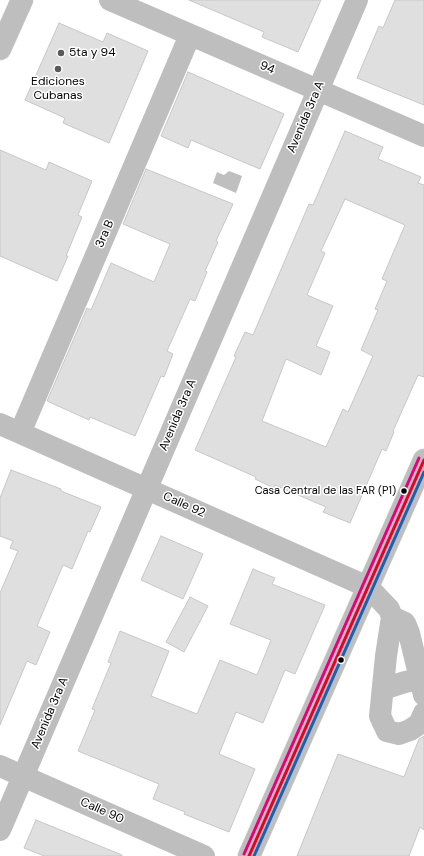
<!DOCTYPE html>
<style>
body{margin:0}
canvas{display:block;background:#fff}
</style>
<canvas width="424" height="856"></canvas>
<script>
const g = document.querySelector('canvas').getContext('2d');
g.lineJoin = 'round';
function fill(path, color) {
  g.fillStyle = color;
  g.fill(path, 'evenodd');
}
function shape(rows) {
  const path = new Path2D();
  for (const r of rows) {
    path.moveTo(r[0], r[1]);
    for (let i = 2; i < r.length; i += 2) path.lineTo(r[i], r[i + 1]);
  }
  return path;
}
function trace(path, color, width, dash) {
  g.strokeStyle = color;
  g.lineWidth = width;
  g.lineCap = dash ? 'butt' : 'round';
  g.setLineDash(dash || []);
  g.stroke(path);
}
function write(font, color, halo, rows, align = 'center') {
  g.font = font + ' "DM Sans",sans-serif';
  g.lineWidth = 3;
  g.setLineDash([]);
  g.textBaseline = 'middle';
  g.strokeStyle = halo;
  g.fillStyle = color;
  for (const [text, x, y, turn = 0] of rows) {
    g.save();
    g.translate(x, y);
    g.rotate((+turn || 0) * Math.PI / 180);
    g.textAlign = isNaN(turn) ? turn : align;
    if (halo) g.strokeText(text, 0, 0);
    g.fillText(text, 0, 0);
    g.restore();
  }
}
fill(shape([
 [229,171,242,176,236,193,213,183,217,172,224,175]
]), '#bfbfbf');
const building = shape([
 [189,0,321,0,298,52,262,37,264,32,189,0],
 [395,0,424,0,424,105,357,78,379,26,383,28,395,0],
 [59,23,103,42,107,33,148,51,109,143,63,123,65,118,25,100,59,23],
 [188,72,284,114,260,169,191,140,188,148,161,136,188,72],
 [345,131,383,147,378,159,421,177,418,183,424,185,424,377,418,375,393,431,394,432,386,451,382,449,350,523,323,512,326,507,275,485,274,488,255,479,256,477,195,450,236,357,234,356,245,332,253,335,309,204,313,205,345,131],
 [345,199,405,225,382,279,387,281,375,309,378,310,361,350,373,356,348,412,343,409,326,447,262,421,286,359,321,375,330,352,316,346,333,306,307,295,325,253,321,251,345,199],
 [0,150,46,170,49,162,92,181,78,215,82,217,66,256,68,256,57,281,0,256,0,150],
 [146,169,233,204,216,241,218,242,205,271,207,272,195,301,190,299,167,351,173,354,164,377,161,376,135,436,90,417,89,420,47,401,87,308,91,310,111,263,154,282,168,249,170,244,123,224,146,169],
 [11,470,61,489,61,491,101,507,90,532,88,531,72,569,63,565,37,626,50,632,36,665,27,661,0,725,0,593,18,551,10,548,13,541,0,536,0,498,11,470],
 [161,536,203,554,183,599,141,580,161,536],
 [253,569,275,578,272,584,325,605,295,674,285,670,263,723,236,712,219,754,255,769,229,832,184,814,185,812,153,799,159,784,78,751,95,710,92,709,111,663,108,662,120,631,169,651,151,696,197,714,220,660,257,675,271,640,230,624,253,569],
 [190,597,208,606,184,652,166,642,190,597],
 [424,736,424,830,420,827,409,856,297,856,338,754,404,777,419,739,424,736],
 [36,820,122,855,122,856,44,856,24,848,36,820]
]);
fill(building, '#dfdfdf');
trace(building, '#c7c7c7', 1);
const major = shape([
 [249,856,424,460]
]);
const highway = shape([
 [0,49,22,0]
]);
trace(major, '#dbdbdb', 23);
trace(highway, '#dbdbdb', 23);
trace(shape([
 [110,0,424,136],
 [0,424,368,587,389,609,392,617,386,656,380,716,387,731,399,734,410,730,419,724,424,713],
 [20,433,190,35],
 [392,617,405,623,409,633,424,695],
 [383,689,405,682,420,679],
 [0,766,204,856],
 [0,830,357,0]
]), '#bebebe', 22);
trace(major, '#bebebe', 22);
trace(highway, '#bebebe', 22);
trace(shape([
 [249,856,424,460]
]), '#e4002b', 3);
trace(shape([
 [254,856,424,472]
]), '#1a5fb4', 3);
trace(shape([
 [244,854,419,458]
]), '#e5007d', 3);
for (const [x, y, r, color] of [
 [61,53,4,"#595959"],
 [58,69,4,"#595959"],
 [404,491,3.5,"#000"],
 [341,660,3.5,"#000"]
]) {
  const dot = new Path2D();
  dot.arc(x, y, r, 0, 2 * Math.PI);
  g.fillStyle = color;
  g.fill(dot);
  trace(dot, '#fff', 1.5);
}
write('11px', '#000', '#fff', [
 ["Casa Central de las FAR (P1)",396,491]
], 'right');
write('12px', '#000', '#fff', [
 ["5ta y 94",69,53],
 ["Ediciones",58,82,"center"],
 ["Cubanas",58,96,"center"]
], 'left');
write('12px', '#000', '#fff', [
 ["94",267,68,23],
 ["Avenida 3ra A",306,117,-67],
 ["3ra B",105,234,-67],
 ["Avenida 3ra A",178,415,-67],
 ["Calle 92",184,505,24],
 ["Avenida 3ra A",50,713,-67],
 ["Calle 90",102,811,24]
]);
</script>
